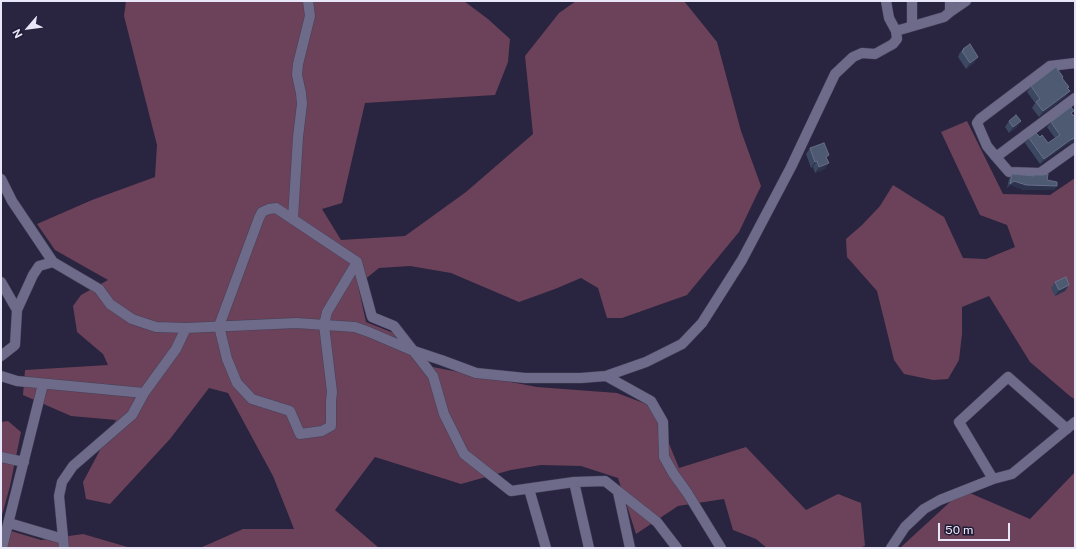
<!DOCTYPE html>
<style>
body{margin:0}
#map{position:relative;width:1076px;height:549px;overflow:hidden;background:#29243f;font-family:"Public Sans",sans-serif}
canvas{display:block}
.frame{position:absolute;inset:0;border:2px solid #e8e6f9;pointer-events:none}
.north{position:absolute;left:8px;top:8px;width:40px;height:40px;-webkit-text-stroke:3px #201b35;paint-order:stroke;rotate:242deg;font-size:11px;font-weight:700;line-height:16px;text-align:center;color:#e8e6f9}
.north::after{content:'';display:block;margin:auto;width:14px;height:18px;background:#e8e6f9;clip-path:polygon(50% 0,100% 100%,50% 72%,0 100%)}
.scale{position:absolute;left:938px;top:523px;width:72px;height:18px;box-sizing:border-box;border:2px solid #e8e6f9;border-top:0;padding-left:5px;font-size:12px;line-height:14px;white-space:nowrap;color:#e8e6f9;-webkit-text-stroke:3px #201b35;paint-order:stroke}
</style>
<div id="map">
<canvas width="1076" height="549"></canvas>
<div class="frame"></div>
<div class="north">N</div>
<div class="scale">50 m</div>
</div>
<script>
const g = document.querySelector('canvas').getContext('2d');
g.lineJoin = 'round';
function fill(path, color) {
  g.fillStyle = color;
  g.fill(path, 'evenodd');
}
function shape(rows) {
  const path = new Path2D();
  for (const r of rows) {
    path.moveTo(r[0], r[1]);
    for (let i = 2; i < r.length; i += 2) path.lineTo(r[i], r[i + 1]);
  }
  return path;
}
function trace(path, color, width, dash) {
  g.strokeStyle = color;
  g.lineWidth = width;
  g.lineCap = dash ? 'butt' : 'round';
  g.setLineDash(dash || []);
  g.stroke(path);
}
fill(shape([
 [126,1,464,1,488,19,510,39,508,62,495,95,365,103,342,203,322,209,341,240,405,236,466,192,533,134,525,56,559,13,576,1,684,1,717,42,741,131,761,186,739,232,687,295,622,318,607,318,598,288,581,278,555,289,519,302,451,273,410,266,379,268,358,285,366,322,401,336,417,364,537,387,617,393,654,407,679,468,746,447,806,510,838,494,861,503,865,546,858,548,767,548,756,539,733,530,724,499,678,506,636,534,618,478,581,466,541,465,511,470,461,484,375,457,335,510,379,548,200,548,243,529,294,529,273,476,228,393,209,388,170,439,110,504,86,499,83,482,116,420,71,416,23,395,25,370,108,365,103,354,77,332,73,306,81,295,108,280,55,250,37,224,92,200,155,177,157,145,124,16],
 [967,121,1003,194,1050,195,1075,178,1075,399,1071,397,1030,362,989,296,962,307,962,334,959,360,948,379,933,380,904,374,894,360,877,291,847,257,846,239,862,225,880,206,893,185,944,217,963,258,986,259,1015,247,1007,225,980,215,941,132],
 [8,421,21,432,10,486,1,519,1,422],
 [1075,472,1075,548,900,548,963,490,1030,519],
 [1,528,41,540,83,534,131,548,1,548]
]), '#6b4259');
const street = shape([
 [912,1,912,26],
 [950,12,966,1],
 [896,31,944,17,950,12,950,1],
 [1075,63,1050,66,980,119,977,123,987,146,996,157,1075,98],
 [996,157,1009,172,1040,173,1075,148],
 [1,179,12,201,53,262,99,289,110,304,132,319,156,327,186,328,296,323,355,327,369,332,411,350,441,360,476,373,525,378,581,378,606,376,646,362,682,344,702,323,742,260,791,167,835,74,853,57,862,53,875,54,893,44,897,39,896,31,889,18,886,1],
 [276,208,357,262,327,312,324,325,332,392,331,401,331,426,322,431,300,434,290,411,252,399,237,383,227,359,219,326,259,218,262,212,269,209,276,208],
 [293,218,298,137,302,104,301,93,297,75,298,64,310,16,308,1],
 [357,262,372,317,394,326,433,376,444,414,464,454,511,491,574,482,605,481,657,522,677,548],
 [1,282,17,310],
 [1,356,15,345,17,310,33,275,39,266,53,262],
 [1,376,17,381,144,393],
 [606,376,651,401,663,422,664,457,673,473,688,494,721,548],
 [1,457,24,462],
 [993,479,959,422,1008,377,1067,429],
 [574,482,589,548],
 [529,489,546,548],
 [618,492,630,548],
 [9,523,63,539],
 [2,548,43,384],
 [64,548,59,496,62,482,73,466,132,415,144,393,176,349,186,328],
 [891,548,905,527,924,509,940,500,993,479,1012,474,1075,422]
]);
trace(street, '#454159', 11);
trace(street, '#6e6a8a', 10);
fill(shape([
 [963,49,974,63,966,69,958,57,959,55,959,54],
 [1031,86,1069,87,1068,89,1070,91,1065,97,1039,117,1032,108,1035,103,1027,92],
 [1072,114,1074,118,1066,145,1040,164,1025,143,1029,138,1040,137,1048,143,1055,138,1047,127,1051,122],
 [1009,121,1017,127,1009,133,1005,127],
 [810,148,827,159,825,169,815,173,813,167,811,168,806,154],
 [1012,174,1033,176,1033,175,1047,180,1057,186,1054,190,1023,190,1011,185,1007,188,1009,179],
 [1055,282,1069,285,1065,291,1055,296,1051,288]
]), '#3c4861');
fill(shape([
 [978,57,974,63,966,69,970,63],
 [1070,91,1065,97,1039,117,1043,111],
 [1021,121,1017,127,1009,133,1013,127],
 [1075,138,1075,142,1066,145,1040,164,1044,159,1070,140],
 [817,161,813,167,811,168,815,162],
 [829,163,825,169,815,173,819,167],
 [1014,181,1057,186,1054,190,1023,190,1011,185,1007,188,1010,184],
 [1069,285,1065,291,1055,296,1059,290]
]), '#2d324d');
const building = shape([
 [970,44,978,57,970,63,962,51,964,50,963,49,970,44],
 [1056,67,1063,77,1062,78,1069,87,1067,88,1070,91,1043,111,1036,102,1040,99,1031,86,1056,67],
 [1071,107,1074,111,1071,113,1075,117,1074,118,1075,119,1075,138,1070,140,1044,159,1029,138,1036,133,1040,137,1042,135,1048,143,1060,135,1051,122,1071,107],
 [1016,115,1021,121,1013,127,1009,121,1016,115],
 [824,143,829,155,826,157,829,163,819,167,817,161,815,162,810,148,824,143],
 [1012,174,1034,176,1033,175,1043,175,1048,174,1047,180,1057,182,1057,186,1026,185,1014,181,1010,184,1012,174],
 [1066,277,1069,285,1059,290,1055,282,1066,277]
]);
fill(building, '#4e5972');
trace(building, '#666f87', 1);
</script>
